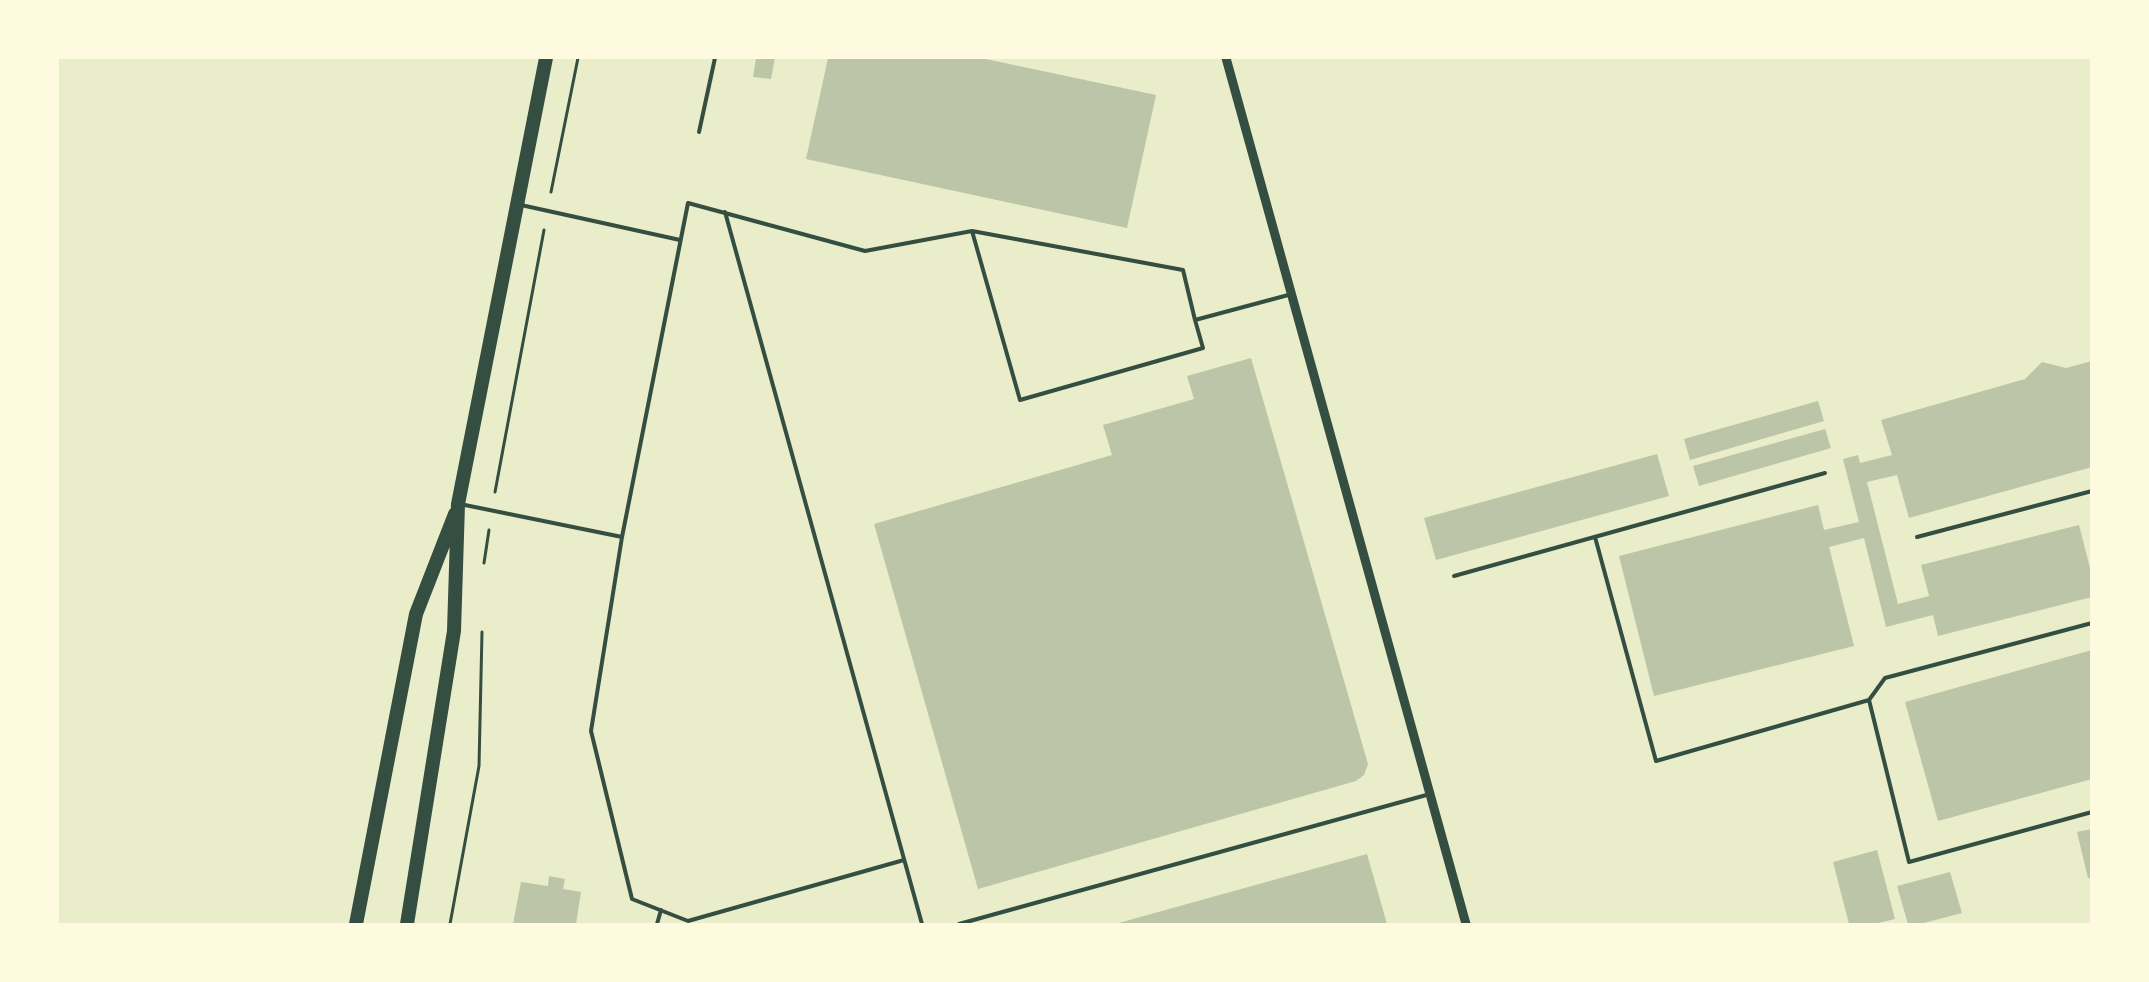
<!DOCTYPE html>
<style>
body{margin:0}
#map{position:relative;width:2149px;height:982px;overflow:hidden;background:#e9edc9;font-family:Quicksand,sans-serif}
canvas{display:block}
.frame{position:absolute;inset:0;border:59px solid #fefae0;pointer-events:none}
</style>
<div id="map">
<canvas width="2149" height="982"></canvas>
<div class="frame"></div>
</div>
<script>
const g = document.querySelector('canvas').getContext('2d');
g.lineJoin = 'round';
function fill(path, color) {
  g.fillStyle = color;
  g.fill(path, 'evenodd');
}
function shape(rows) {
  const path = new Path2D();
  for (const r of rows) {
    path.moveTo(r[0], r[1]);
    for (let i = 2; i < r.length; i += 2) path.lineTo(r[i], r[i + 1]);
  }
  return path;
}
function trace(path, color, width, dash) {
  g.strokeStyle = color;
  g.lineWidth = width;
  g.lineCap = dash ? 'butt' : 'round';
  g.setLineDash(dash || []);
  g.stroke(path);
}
fill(shape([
 [756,58,775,58,771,79,753,77],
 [828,58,981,58,1156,95,1127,228,806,159],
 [1251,358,1368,764,1364,775,1356,781,978,889,874,524,1112,455,1103,425,1194,399,1187,376],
 [2092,361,2092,467,1909,518,1897,475,1867,482,1898,604,1929,596,1921,565,2079,525,2092,576,2092,597,1938,636,1933,615,1886,627,1864,538,1829,547,1854,646,1654,696,1619,556,1818,505,1824,530,1859,522,1843,459,1858,455,1860,463,1892,455,1881,420,2025,379,2042,362,2066,368],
 [1818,401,1824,421,1690,460,1684,439],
 [1825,429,1831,448,1699,486,1693,466],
 [1657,454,1669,496,1436,560,1424,518],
 [2092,650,2092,779,1938,821,1905,702],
 [2092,829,2092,878,2088,878,2077,832],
 [1877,850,1895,919,1874,924,1849,924,1833,862],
 [1367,854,1387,924,1115,924],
 [1950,872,1962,913,1920,924,1908,924,1897,886],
 [549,876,565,879,563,889,581,892,576,924,513,924,521,882,548,886]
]), '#bcc5a7');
trace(shape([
 [551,192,578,58],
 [495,492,544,230],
 [484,563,489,530],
 [450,924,479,766,482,632]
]), '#344e41', 3);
trace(shape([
 [699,132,715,58],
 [521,205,680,240],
 [725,212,922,924],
 [972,231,1020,400,1203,348,1195,320],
 [460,504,622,537],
 [1595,537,1656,761,1869,700,1909,862,2092,812],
 [1917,537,2092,491],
 [1454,576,1825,473],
 [1869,700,1885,678,2092,623],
 [904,860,688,921,632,899,591,731,622,537,688,203,865,251,972,231,1183,270,1195,320,1292,294],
 [657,924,661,910],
 [959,924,1430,794]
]), '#344e41', 4);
trace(shape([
 [1226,58,1466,924]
]), '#344e41', 9);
trace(shape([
 [356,924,416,614,455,514],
 [407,924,454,631,458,504,546,58]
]), '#344e41', 14);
</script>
